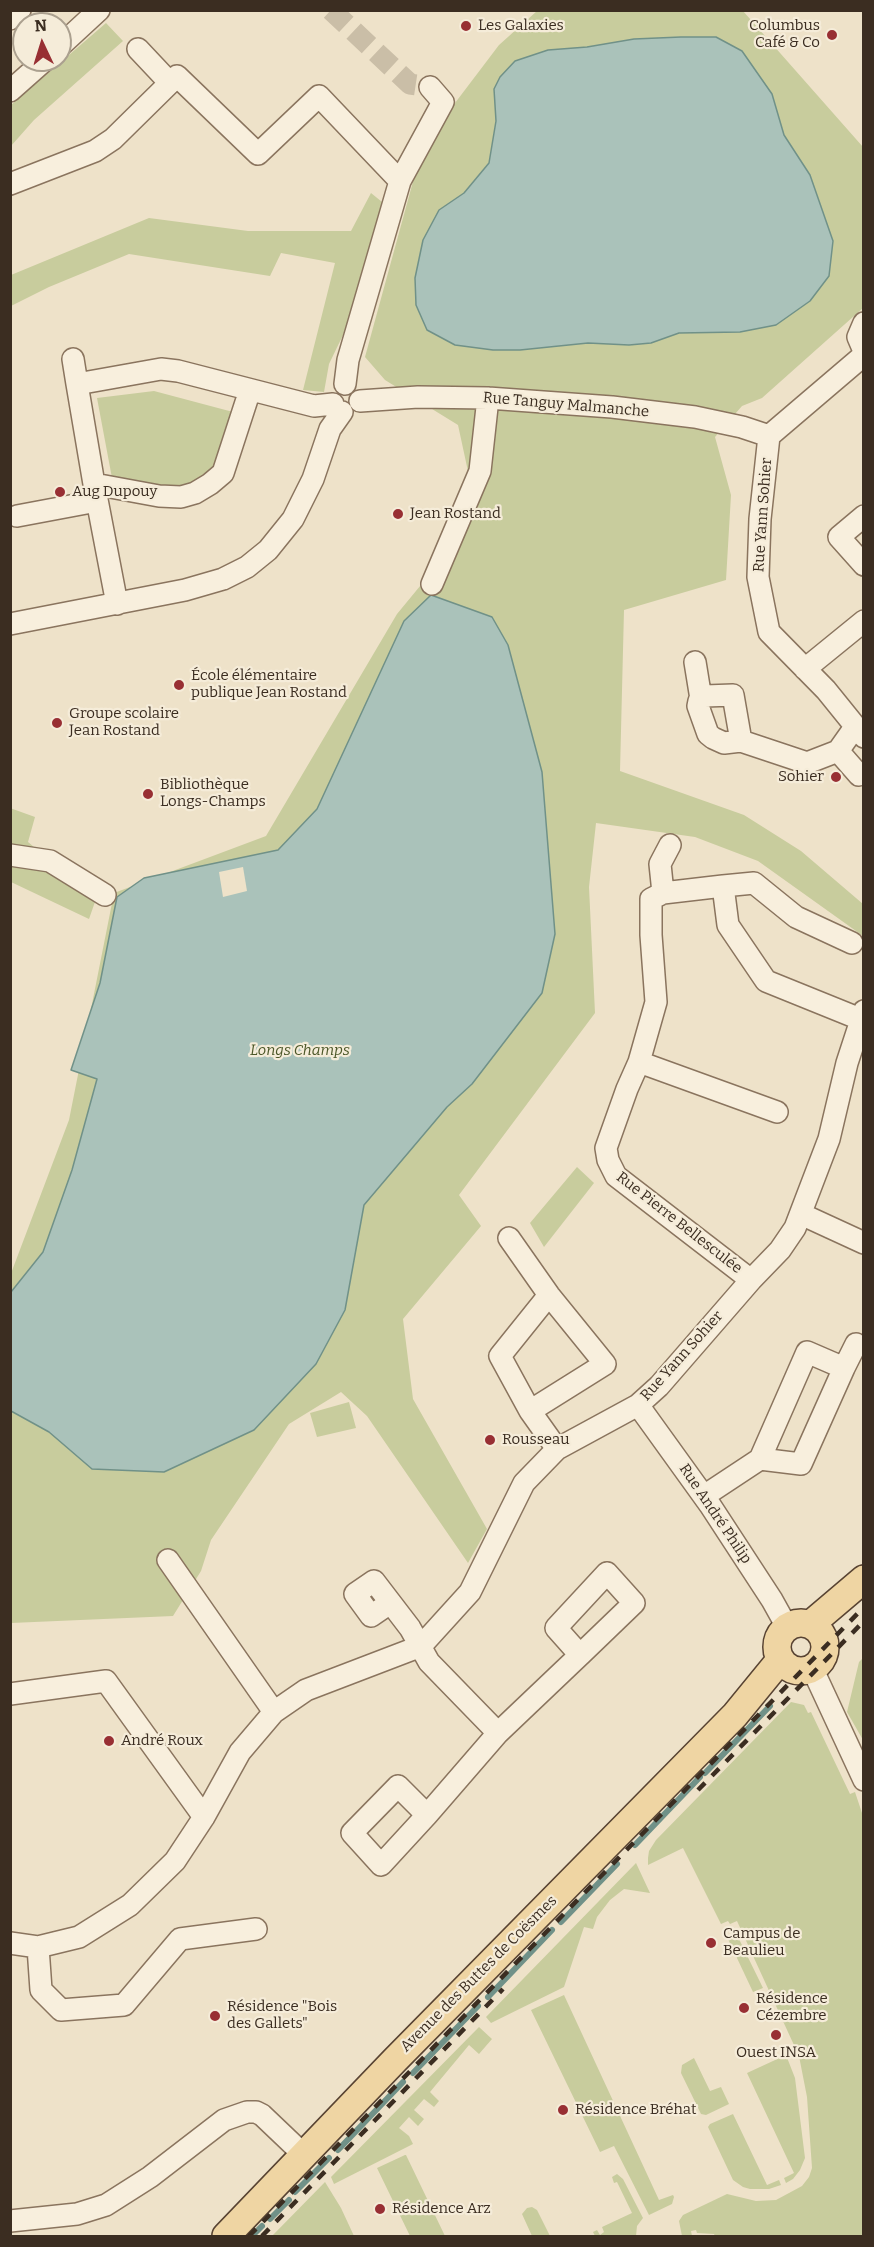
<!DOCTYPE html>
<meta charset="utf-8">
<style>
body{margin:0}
#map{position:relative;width:874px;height:2247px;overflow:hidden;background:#eee2c9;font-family:Bitter,serif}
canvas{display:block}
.frame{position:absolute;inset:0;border:12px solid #3b2d21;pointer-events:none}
.north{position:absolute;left:12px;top:12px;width:60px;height:60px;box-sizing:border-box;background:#f5ecd9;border:2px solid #aba08f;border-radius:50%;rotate:356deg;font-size:16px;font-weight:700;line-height:24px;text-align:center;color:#3b2d21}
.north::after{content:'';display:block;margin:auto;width:21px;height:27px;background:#982f33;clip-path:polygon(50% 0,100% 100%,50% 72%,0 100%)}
</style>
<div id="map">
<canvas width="874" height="2247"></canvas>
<div class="frame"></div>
<div class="north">N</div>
</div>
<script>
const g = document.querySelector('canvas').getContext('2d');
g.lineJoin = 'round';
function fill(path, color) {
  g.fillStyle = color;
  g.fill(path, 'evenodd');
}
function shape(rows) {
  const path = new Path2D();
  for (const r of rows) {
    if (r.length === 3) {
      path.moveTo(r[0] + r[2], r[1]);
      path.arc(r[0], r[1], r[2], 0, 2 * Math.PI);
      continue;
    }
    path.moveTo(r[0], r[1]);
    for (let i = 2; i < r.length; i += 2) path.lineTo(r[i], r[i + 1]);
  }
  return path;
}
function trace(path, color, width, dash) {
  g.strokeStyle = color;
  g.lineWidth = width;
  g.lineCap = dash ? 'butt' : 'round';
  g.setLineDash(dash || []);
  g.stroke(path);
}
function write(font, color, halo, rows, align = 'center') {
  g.font = font + ' Bitter,serif';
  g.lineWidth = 4.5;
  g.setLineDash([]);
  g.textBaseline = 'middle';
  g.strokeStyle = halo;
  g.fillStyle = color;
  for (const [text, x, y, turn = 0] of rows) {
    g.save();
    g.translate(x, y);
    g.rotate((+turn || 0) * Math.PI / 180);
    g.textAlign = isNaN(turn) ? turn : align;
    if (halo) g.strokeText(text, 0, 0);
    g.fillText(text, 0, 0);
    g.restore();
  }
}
fill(shape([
 [537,11,743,11,863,147,863,308,762,398,742,406,715,437,731,495,726,580,624,610,620,771,744,815,801,851,863,904,863,936,758,861,695,837,596,823,589,887,595,1013,459,1195,481,1226,403,1319,413,1399,487,1529,468,1563,367,1416,341,1392,289,1424,211,1540,201,1571,173,1616,11,1623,10,1276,69,1120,114,893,266,836,397,614,425,580,469,476,458,425,385,380,365,357,420,156,452,107,499,45],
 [681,37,716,37,772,94,784,135,810,175,833,241,829,276,697,332,679,333,651,343,629,345,588,343,520,350,439,210,464,193,489,163,496,120,494,89,548,50,587,47,634,39],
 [106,23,123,41,34,120,11,146,11,105],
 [371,193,387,206,358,304,329,364,324,392,303,390,335,263,281,253,270,276,129,254,49,287,11,306,11,275,149,218,248,231,351,231],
 [154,391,233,412,219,459,211,474,200,483,168,491,112,478,97,398],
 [10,808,35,817,28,842,96,899,89,919,11,882],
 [577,1167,594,1183,544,1247,530,1223],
 [349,1402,356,1428,317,1437,310,1413],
 [863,1658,863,1740,847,1712,859,1662],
 [791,1702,804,1705,808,1713,811,1712,850,1794,855,1792,863,1816,863,2236,715,2236,714,2234,697,2233,696,2230,691,2231,692,2236,682,2236,679,2221,683,2215,727,2194,756,2201,776,2200,802,2186,809,2177,812,2168,807,2097,799,2056,737,1921,730,1924,728,1921,721,1924,683,1848,648,1865,648,1858,649,1851,656,1840],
 [636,1863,650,1893,624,1889,610,1900,597,1917,593,1929,584,1927,564,1987,491,2023,486,2017],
 [737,1935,763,1988,753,1992,728,1939],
 [564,1995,659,2200,673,2195,674,2197,672,2204,649,2215,614,2146,600,2152,531,2010],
 [479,2027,492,2039,479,2054,469,2045,430,2092,439,2101,434,2107,424,2099,414,2110,424,2119,418,2126,409,2117,399,2128,409,2136,413,2144,334,2184,331,2177],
 [786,2055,795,2078,805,2158,800,2170,793,2179,786,2183,784,2178,794,2173,747,2073],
 [694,2058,710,2091,721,2087,729,2104,706,2115,701,2114,681,2073,682,2065],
 [733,2114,767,2185,779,2180,781,2185,769,2189,750,2189,743,2187,733,2180,708,2127,710,2124],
 [405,2155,406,2155,445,2236,410,2236,377,2168],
 [617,2174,623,2179,643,2218,637,2226,636,2236,595,2236,593,2232,597,2230,600,2235,604,2232,602,2227,632,2213,617,2182,614,2183,612,2177],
 [325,2182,341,2208,354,2236,272,2236],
 [532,2207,537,2210,550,2236,532,2236,522,2214,527,2208]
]), '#c8cc9d');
const water = shape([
 [681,37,716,37,742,51,772,94,784,135,810,175,833,241,829,276,810,301,776,325,740,332,679,333,651,343,629,345,588,343,520,350,493,350,455,345,427,330,416,305,415,278,423,240,439,210,464,193,489,163,496,121,494,89,500,77,515,61,548,50,587,47,634,39,681,37],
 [431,595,492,617,508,645,542,772,555,934,542,993,472,1084,447,1107,364,1205,345,1310,316,1364,254,1430,164,1472,92,1469,49,1432,11,1411,11,1292,43,1252,72,1170,97,1079,71,1070,100,983,117,897,144,878,278,850,317,809,404,621,431,595]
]);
fill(water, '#aac2ba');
trace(water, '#709188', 1.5);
fill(shape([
 [243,867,247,891,223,897,219,872]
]), '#eee2c9');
trace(shape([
 [705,1773,770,1706],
 [635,1845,700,1777],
 [561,1922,617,1864],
 [488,1997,552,1930],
 [413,2073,478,2006],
 [338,2150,403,2082],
 [295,2192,329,2158],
 [270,2219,289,2200],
 [252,2236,262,2226]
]), '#709188', 6);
trace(shape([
 [331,10,410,84,430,87]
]), '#cabea7', 21, [21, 10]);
const minor = shape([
 [10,19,20,10],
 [60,46,99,10],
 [138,49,170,83],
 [10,91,45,60],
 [10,184,95,151,113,139,177,76,258,154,319,96,400,181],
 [864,323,858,337,864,351],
 [73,359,77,384],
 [345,384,348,360,400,181,443,102,430,87],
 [360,401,418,397,488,398,612,407,695,417,742,427,769,436],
 [769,436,760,519,758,577,769,632,826,690,864,737],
 [769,436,864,355],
 [94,484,159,496,181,497,195,493,210,484,223,473,250,390],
 [17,516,97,501],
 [864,516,839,537,864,565],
 [432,584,480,471,488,398],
 [117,604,94,484,77,384,161,369,178,371,314,406,333,404],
 [10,624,185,590,223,579,247,567,268,550,293,519,313,479,330,429,342,412],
 [695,662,701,699],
 [805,669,864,621],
 [741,741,733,695,705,696,699,701,698,706,708,734,713,738,724,743,741,741,807,763,838,751,855,727],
 [838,751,859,775],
 [10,855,50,861,105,895],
 [723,886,754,883,796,917,852,943],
 [663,893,660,864,670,845],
 [639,1062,777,1112],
 [801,1214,864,1243],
 [509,1238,549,1295,605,1364,530,1411,557,1449],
 [751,1280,616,1176,608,1160,606,1148,627,1089,639,1062,656,1002,651,935,651,899,663,893,723,886,728,925,766,981,860,1019],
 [844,1368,856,1344],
 [638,1405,710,1505,772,1600,787,1627],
 [530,1411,500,1356,549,1295],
 [704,1496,760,1459,801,1464,844,1368,807,1352,760,1459],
 [168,1560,274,1712],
 [607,1573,634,1603,580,1655,556,1628,607,1573],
 [390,1603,371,1616,355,1594,374,1581,410,1628,429,1662,498,1733],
 [812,1668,864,1780],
 [10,1694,106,1681,204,1817],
 [398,1786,427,1815,381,1865,352,1833,398,1786],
 [427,1815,498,1733,580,1655],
 [10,1943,38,1947,79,1937,130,1905,175,1861,204,1817,240,1752,274,1712,306,1690,421,1646,470,1592,524,1483,557,1449,638,1405,659,1386,751,1280,780,1250,795,1228,829,1139,847,1063,864,1011],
 [38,1947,41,1990,61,2010,124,2005,180,1939,256,1929],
 [10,2221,77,2214,106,2205,150,2177,224,2120,247,2112,256,2112,262,2115,304,2155]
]);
const major = shape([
 [801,1647,24],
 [811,1624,864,1579],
 [226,2236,395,2060,735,1715,780,1660]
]);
trace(minor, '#8a745e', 24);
trace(major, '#584332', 30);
trace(minor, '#f8efdd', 21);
trace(major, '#efd5a3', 27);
trace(shape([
 [698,1790,864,1621],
 [249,2236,864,1607],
 [262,2236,503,1989]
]), '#3b2d21', 4.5, [10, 10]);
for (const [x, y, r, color] of [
 [466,26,6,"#982f33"],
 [832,35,6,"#982f33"],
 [60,492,6,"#982f33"],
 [398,514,6,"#982f33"],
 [179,685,6,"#982f33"],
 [57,723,6,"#982f33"],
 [836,777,6,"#982f33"],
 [148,794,6,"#982f33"],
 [490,1440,6,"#982f33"],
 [109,1741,6,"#982f33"],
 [711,1943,6,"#982f33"],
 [744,2008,6,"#982f33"],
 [215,2016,6,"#982f33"],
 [776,2035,6,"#982f33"],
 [563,2110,6,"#982f33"],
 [380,2209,6,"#982f33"]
]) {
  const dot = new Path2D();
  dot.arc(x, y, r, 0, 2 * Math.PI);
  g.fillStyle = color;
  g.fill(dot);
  trace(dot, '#f5ecd9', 2);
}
write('15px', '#3b2d21', '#f5ecd9', [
 ["Les Galaxies",478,26],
 ["Columbus",820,26,"right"],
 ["Café & Co",820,43,"right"],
 ["Aug Dupouy",72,492],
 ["Jean Rostand",410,514],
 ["École élémentaire",191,676],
 ["publique Jean Rostand",191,693],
 ["Groupe scolaire",69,714],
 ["Jean Rostand",69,731],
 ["Sohier",824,777,"right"],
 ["Bibliothèque",160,785],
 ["Longs-Champs",160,802],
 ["Rousseau",502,1440],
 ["André Roux",121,1741],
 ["Campus de",723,1934],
 ["Beaulieu",723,1951],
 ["Résidence",756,1999],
 ["Cézembre",756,2016],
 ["Résidence \"Bois",227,2007],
 ["des Gallets\"",227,2024],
 ["Ouest INSA",776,2053,"center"],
 ["Résidence Bréhat",575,2110],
 ["Résidence Arz",392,2209]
], 'left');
write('15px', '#3b2d21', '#f5ecd9', [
 ["Rue Tanguy Malmanche",566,405,5],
 ["Rue Yann Sohier",763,515,-86],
 ["Rue Pierre Bellesculée",679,1223,38],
 ["Rue Yann Sohier",682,1356,-48],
 ["Rue André Philip",715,1514,56],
 ["Avenue des Buttes de Coësmes",479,1974,-45]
]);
write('italic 15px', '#4c5728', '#f5ecd9', [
 ["Longs Champs",300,1051]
]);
</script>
